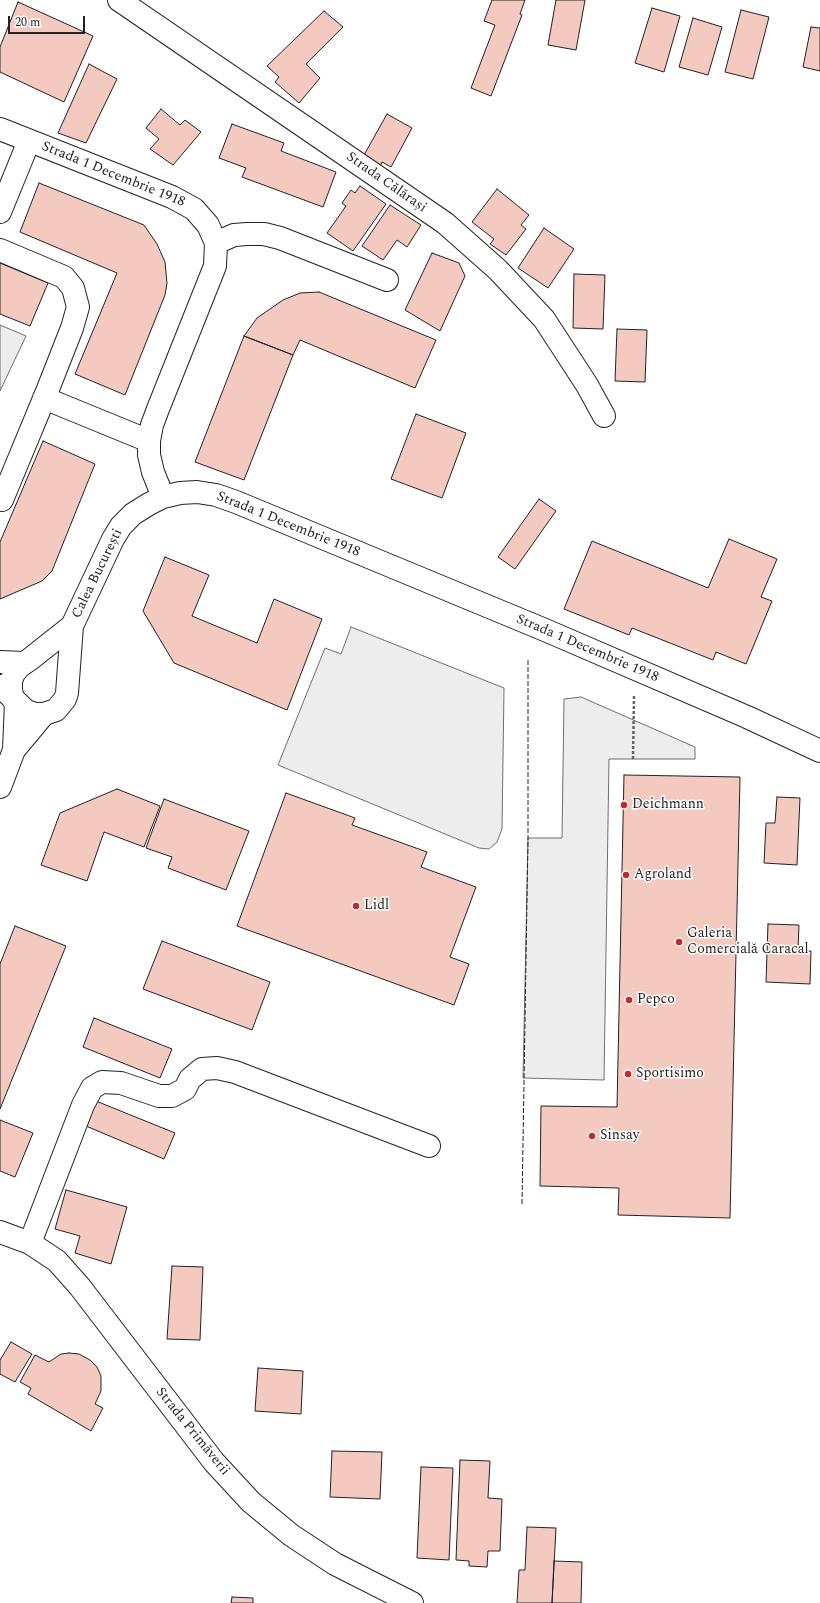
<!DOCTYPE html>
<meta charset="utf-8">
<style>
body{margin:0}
#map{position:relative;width:820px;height:1603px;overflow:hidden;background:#fff;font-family:Spectral,serif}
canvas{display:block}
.scale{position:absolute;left:8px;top:16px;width:77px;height:18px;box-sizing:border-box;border:2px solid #222;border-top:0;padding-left:5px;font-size:12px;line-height:14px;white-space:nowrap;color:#222;-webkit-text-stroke:3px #fff;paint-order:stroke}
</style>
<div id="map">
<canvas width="820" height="1603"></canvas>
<div class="scale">20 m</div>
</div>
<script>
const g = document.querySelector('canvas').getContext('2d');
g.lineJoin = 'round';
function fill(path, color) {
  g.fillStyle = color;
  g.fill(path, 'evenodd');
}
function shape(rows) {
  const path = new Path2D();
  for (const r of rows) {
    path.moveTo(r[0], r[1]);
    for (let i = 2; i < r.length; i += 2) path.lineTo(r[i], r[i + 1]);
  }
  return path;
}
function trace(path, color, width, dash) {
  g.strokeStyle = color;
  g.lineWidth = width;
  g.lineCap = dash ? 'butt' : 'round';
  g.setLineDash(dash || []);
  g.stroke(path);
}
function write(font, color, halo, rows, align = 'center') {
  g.font = font + ' Spectral,serif';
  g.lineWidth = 3;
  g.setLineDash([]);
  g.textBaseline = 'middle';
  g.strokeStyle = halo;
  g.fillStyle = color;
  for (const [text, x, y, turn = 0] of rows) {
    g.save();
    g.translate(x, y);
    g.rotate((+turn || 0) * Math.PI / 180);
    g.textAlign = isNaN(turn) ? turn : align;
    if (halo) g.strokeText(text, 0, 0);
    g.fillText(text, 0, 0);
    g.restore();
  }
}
const parking = shape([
 [0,325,26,336,0,391,0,325],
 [351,627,504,688,502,829,497,842,489,849,479,848,278,765,325,648,341,654,351,627],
 [581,697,695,747,695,759,609,759,604,1080,523,1078,528,838,562,838,564,699,581,697]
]);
fill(parking, '#ededed');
trace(parking, '#6f6f6f', 1);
const building = shape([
 [492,0,525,0,520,14,522,15,491,96,471,88,495,25,484,21,492,0],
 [556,0,585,0,576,50,548,45,556,0],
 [18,2,93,36,64,102,0,72,0,47,18,2],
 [652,8,680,16,664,72,635,63,652,8],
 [741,10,769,17,753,79,725,72,741,10],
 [324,11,343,27,306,64,320,78,299,103,275,82,279,77,267,66,324,11],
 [693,18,722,27,708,75,679,67,693,18],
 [811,27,820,28,820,71,803,67,811,27],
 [89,64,117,79,86,143,58,133,89,64],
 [161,109,180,125,185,120,201,132,173,165,150,149,159,139,146,128,161,109],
 [387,114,412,128,391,167,382,162,379,169,368,163,370,158,364,155,387,114],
 [232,124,284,143,281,151,336,172,323,207,242,177,246,168,219,158,232,124],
 [39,183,144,225,157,244,165,262,167,283,165,295,125,395,75,374,117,273,20,232,39,183],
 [360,186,386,204,353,251,327,233,346,206,342,203,351,190,355,193,360,186],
 [497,189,529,215,521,225,526,229,506,255,490,244,494,239,472,222,497,189],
 [390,205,421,225,407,247,397,240,383,260,362,246,390,205],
 [544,228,574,249,548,288,518,268,544,228],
 [432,253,459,263,465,276,440,331,405,310,432,253],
 [0,263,48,283,30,326,0,314,0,263],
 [574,274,605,275,603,329,573,328,574,274],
 [319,292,436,340,415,388,300,340,293,355,244,336,257,318,283,300,300,293,319,292],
 [617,329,647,330,645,382,615,381,617,329],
 [244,336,293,355,244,480,195,462,244,336],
 [416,414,466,433,442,498,391,479,416,414],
 [43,441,95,464,52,571,42,581,0,599,0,542,43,441],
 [539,499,556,511,515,569,498,557,539,499],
 [729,539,777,559,761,597,772,601,746,664,716,652,713,660,632,628,629,635,564,609,592,541,708,588,729,539],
 [165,557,209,575,192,616,257,643,274,599,322,619,287,710,174,663,143,611,165,557],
 [624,775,740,777,730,1218,618,1215,619,1188,540,1186,541,1106,617,1107,624,775],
 [117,789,160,806,144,847,104,832,87,881,41,865,60,813,117,789],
 [286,793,355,818,352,825,427,852,421,867,476,887,450,957,469,964,454,1005,237,926,286,793],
 [777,797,800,798,797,865,764,863,766,823,775,823,777,797],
 [164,799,249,831,226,890,168,868,172,857,146,848,164,799],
 [768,924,799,925,798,951,811,951,810,984,766,982,768,924],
 [15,926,66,946,0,1109,0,964,15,926],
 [162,941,270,982,252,1030,143,989,162,941],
 [94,1018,172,1049,160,1078,83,1047,94,1018],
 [96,1101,175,1133,164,1159,86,1126,96,1101],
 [0,1120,33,1133,15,1177,0,1171,0,1120],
 [66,1190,127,1207,111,1264,75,1253,80,1236,55,1229,66,1190],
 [172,1266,203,1267,200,1340,167,1339,172,1266],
 [11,1342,32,1354,15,1382,0,1374,0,1360,11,1342],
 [69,1353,79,1354,90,1360,97,1367,101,1376,101,1391,95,1404,103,1408,91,1431,28,1394,31,1388,20,1382,35,1355,49,1362,61,1354,69,1353],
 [258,1368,303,1371,301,1414,255,1411,258,1368],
 [332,1451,382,1452,380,1499,330,1497,332,1451],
 [460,1460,490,1461,488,1498,502,1499,500,1551,488,1551,487,1567,469,1566,469,1561,456,1560,460,1460],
 [421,1467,453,1468,449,1560,417,1558,421,1467],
 [527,1527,556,1528,552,1603,517,1603,519,1570,525,1570,527,1527],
 [554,1561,582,1562,581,1603,552,1603,554,1561],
 [232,1597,253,1598,253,1603,231,1603,232,1597]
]);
fill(building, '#f3c9c0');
trace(building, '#222', 1);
const minor = shape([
 [119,0,445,223,498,270,544,319,587,385,604,416],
 [0,212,29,141],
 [216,243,234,235,247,234,264,234,280,238,387,280],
 [0,250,64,277,73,288,78,307,72,328,48,389,2,500,0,499],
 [44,398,149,441],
 [14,750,16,702],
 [0,787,14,750,44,714],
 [0,1232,30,1243,57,1261,80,1287,214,1462,251,1502,291,1535,335,1564,412,1603],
 [30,1243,83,1105,92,1088,102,1082,121,1083,159,1096,172,1096,185,1089,190,1079,202,1069,217,1068,235,1072,429,1146]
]);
const major = shape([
 [0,129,172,197,194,209,208,225,216,243,215,266,158,409,152,425,149,441,149,455,153,472,163,497],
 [0,662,24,663],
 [0,686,26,711,35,714,44,714,56,710,65,699,67,693,72,626,113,539,121,526,133,514,149,504,163,497,180,493,197,492,216,495,236,502,545,630,747,717,820,751],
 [13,699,11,690,11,681,14,673,20,666,29,660,72,626]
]);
trace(minor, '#222', 24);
trace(major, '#222', 24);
trace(shape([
 [633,759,634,696]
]), '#646464', 2.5, [3, 2]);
trace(minor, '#fff', 22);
trace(major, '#fff', 22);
trace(shape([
 [522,1204,528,838,528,658]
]), '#222', 1, [5, 2]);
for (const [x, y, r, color] of [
 [624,805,4,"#c62828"],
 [626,875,4,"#c62828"],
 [356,906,4,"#c62828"],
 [679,942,4,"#c62828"],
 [629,1000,4,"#c62828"],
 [628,1074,4,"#c62828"],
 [592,1136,4,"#c62828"]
]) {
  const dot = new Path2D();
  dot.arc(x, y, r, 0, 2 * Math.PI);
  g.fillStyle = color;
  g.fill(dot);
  trace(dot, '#fff', 1.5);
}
write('14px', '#222', '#fff', [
 ["Strada 1 Decembrie 1918",113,175,22],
 ["Strada Călărași",386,183,35],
 ["Strada 1 Decembrie 1918",288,525,22],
 ["Calea București",98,574,-64],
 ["Strada 1 Decembrie 1918",587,649,23],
 ["Strada Primăverii",192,1432,51]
]);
write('14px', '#222', '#fff', [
 ["Deichmann",632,805],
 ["Agroland",634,875],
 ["Lidl",364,906],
 ["Galeria",687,934],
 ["Comercială Caracal",687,950],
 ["Pepco",637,1000],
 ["Sportisimo",636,1074],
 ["Sinsay",600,1136]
], 'left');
</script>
